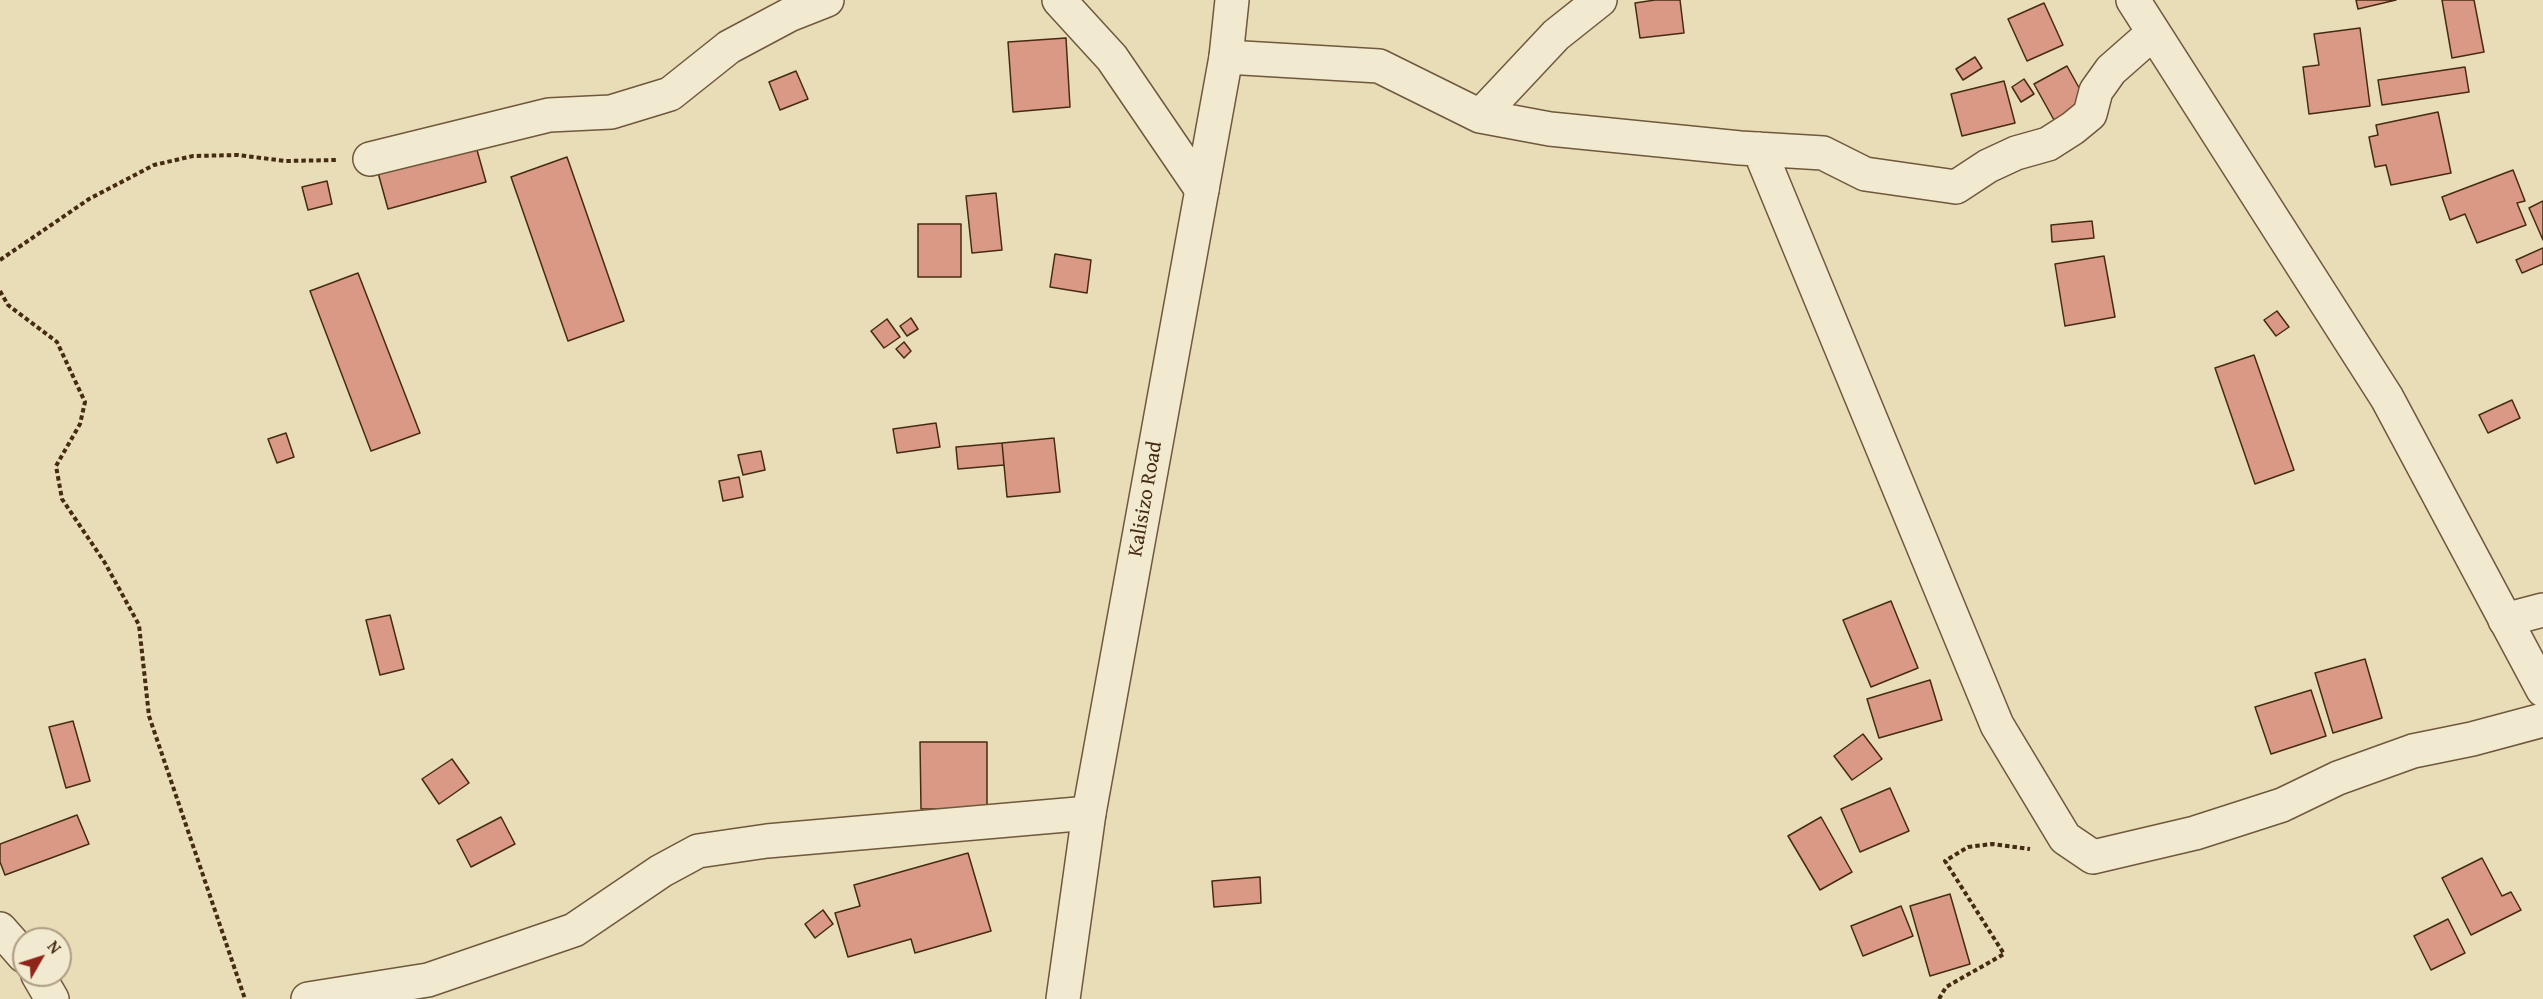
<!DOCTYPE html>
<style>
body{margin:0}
#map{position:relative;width:2543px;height:999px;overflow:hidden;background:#e9ddb7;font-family:"Gentium Book Plus",serif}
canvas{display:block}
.north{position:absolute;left:12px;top:927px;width:60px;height:60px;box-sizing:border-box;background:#f1e9d0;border:2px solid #ad9d84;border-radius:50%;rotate:51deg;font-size:16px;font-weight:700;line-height:24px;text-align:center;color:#462b13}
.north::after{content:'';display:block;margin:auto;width:21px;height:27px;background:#8f2418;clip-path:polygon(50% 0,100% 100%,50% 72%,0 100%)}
</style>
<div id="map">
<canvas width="2543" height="999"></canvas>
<div class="north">N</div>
</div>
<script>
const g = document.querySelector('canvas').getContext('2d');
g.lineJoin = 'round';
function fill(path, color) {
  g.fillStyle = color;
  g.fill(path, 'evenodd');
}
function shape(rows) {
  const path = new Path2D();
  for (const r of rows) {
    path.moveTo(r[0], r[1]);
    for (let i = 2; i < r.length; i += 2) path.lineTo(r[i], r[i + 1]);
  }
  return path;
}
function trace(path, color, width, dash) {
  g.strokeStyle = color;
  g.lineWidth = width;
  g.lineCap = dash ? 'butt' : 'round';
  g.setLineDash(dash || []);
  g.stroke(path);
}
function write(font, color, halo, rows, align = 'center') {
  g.font = font + ' "Gentium Book Plus",serif';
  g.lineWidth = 4.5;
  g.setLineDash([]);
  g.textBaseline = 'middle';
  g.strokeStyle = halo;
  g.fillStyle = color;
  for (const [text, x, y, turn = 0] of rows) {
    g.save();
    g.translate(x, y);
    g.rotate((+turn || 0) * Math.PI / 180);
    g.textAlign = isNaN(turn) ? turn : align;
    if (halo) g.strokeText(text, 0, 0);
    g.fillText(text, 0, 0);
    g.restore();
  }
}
const building = shape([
 [1655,0,1680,0,1684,33,1640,38,1635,3,1655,0],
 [2356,0,2396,0,2358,9,2356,0],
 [2442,0,2474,0,2484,52,2452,58,2442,0],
 [2044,3,2063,45,2027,61,2008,19,2044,3],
 [2360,28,2370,106,2309,114,2303,67,2319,65,2314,34,2360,28],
 [1066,38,1070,107,1013,112,1008,42,1066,38],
 [1975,57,1982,68,1963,80,1956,69,1975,57],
 [2067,66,2087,102,2054,120,2034,84,2067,66],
 [2465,67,2469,92,2382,105,2378,80,2465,67],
 [796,71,808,99,780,110,769,82,796,71],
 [2024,79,2034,94,2021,102,2012,87,2024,79],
 [2004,81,2015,123,1962,136,1951,94,2004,81],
 [2438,112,2451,173,2391,185,2386,165,2375,167,2369,137,2378,135,2376,125,2438,112],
 [475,143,486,182,388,209,377,169,475,143],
 [567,157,624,321,568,341,511,177,567,157],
 [2513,170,2525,201,2517,203,2526,225,2477,243,2465,214,2450,220,2442,197,2513,170],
 [327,181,332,204,308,210,302,187,327,181],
 [996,193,1002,250,972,253,966,196,996,193],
 [2543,201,2543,240,2529,208,2543,201],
 [2092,221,2094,238,2052,242,2051,225,2092,221],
 [918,224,961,224,961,277,918,277,918,224],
 [2543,248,2543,264,2522,273,2516,260,2543,248],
 [1055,254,1091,260,1087,293,1050,287,1055,254],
 [2104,256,2115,317,2065,326,2055,264,2104,256],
 [358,273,420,433,371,451,310,291,358,273],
 [2277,311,2289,327,2276,336,2264,320,2277,311],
 [911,318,918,329,907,336,900,326,911,318],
 [887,319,900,337,884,348,871,331,887,319],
 [904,342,911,351,904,358,896,349,904,342],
 [2254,355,2294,470,2255,484,2215,368,2254,355],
 [2512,400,2520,418,2488,433,2479,415,2512,400],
 [936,423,940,447,897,453,893,429,936,423],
 [286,433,294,457,277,463,268,439,286,433],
 [1054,438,1060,492,1007,497,1002,443,1054,438],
 [1002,443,1004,465,958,469,956,447,1002,443],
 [761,451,765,470,743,475,738,455,761,451],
 [739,477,743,497,723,501,719,481,739,477],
 [1891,601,1918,668,1871,687,1843,620,1891,601],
 [390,615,404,669,380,675,366,620,390,615],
 [2365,659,2382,718,2333,733,2315,673,2365,659],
 [1930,680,1942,720,1879,738,1867,699,1930,680],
 [2311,690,2326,736,2271,754,2255,707,2311,690],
 [73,721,90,781,66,788,49,727,73,721],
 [1863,734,1882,759,1852,780,1834,756,1863,734],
 [920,742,987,742,987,809,921,809,920,742],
 [452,759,469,783,439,804,422,779,452,759],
 [1890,788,1909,831,1860,852,1841,809,1890,788],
 [77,815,89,844,5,875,0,862,0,844,77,815],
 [501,817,515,844,471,867,457,840,501,817],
 [1821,817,1852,872,1820,890,1788,836,1821,817],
 [968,853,991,931,915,953,911,939,848,957,835,913,860,906,854,885,968,853],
 [2482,858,2502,896,2511,892,2521,910,2471,935,2442,878,2482,858],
 [1260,877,1261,903,1214,907,1212,881,1260,877],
 [1950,894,1970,964,1930,976,1910,906,1950,894],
 [1901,906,1913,936,1863,956,1851,926,1901,906],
 [823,910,833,924,815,938,805,924,823,910],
 [2448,919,2465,953,2431,970,2414,936,2448,919]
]);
fill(building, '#da9985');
trace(building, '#462b13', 1.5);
const minor = shape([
 [1059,0,1112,58,1202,190],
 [1226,57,1379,66,1480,116,1550,129,1740,148,1823,153,1865,174,1956,187,1988,166,2016,153,2048,144,2073,128,2090,114,2096,91,2111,70,2153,33],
 [1480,116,1556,35,1600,0],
 [1759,149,1997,725,2065,838,2093,857,2195,833,2282,805,2338,778,2413,751,2472,739,2543,720],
 [370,159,549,115,611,112,670,94,729,47,789,15,827,0],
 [2505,620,2543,610],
 [0,929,24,956],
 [38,975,52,999],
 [308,999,428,980,574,930,661,871,698,851,767,841,1089,813]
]);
const tertiary = shape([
 [2133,0,2387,398,2543,690],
 [1063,999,1089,813,1226,57,1232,0]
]);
trace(minor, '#6f583c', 36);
trace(tertiary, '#6f583c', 36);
trace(shape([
 [0,260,89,199,154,165,193,156,238,155,285,161,336,160],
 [0,291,8,305,57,342,85,402,80,424,56,466,62,499,105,563,139,625,149,716,245,999],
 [1939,999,1946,987,2004,954,1945,861,1968,847,1992,844,2030,849]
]), '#462b13', 4, [4.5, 3]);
trace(minor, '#f1e9d0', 33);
trace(tertiary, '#f1e9d0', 33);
write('21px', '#462b13', '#f1e9d0', [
 ["Kalisizo Road",1146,499,-80]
]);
</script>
